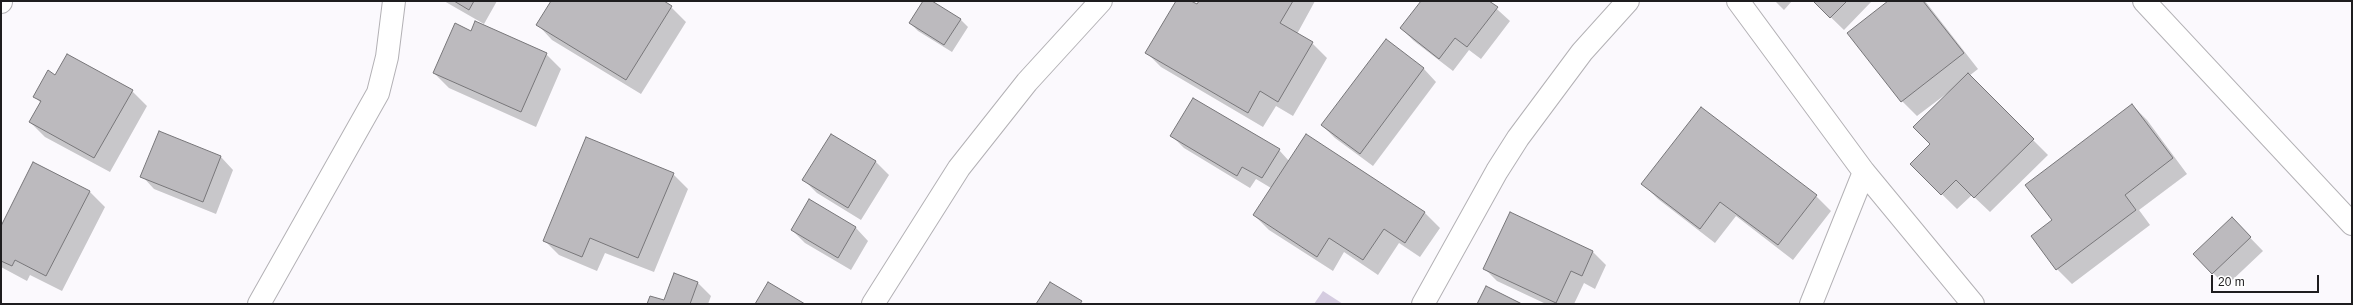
<!DOCTYPE html>
<style>
body{margin:0}
#map{position:relative;width:2353px;height:305px;overflow:hidden;background:#fbf9fd;font-family:Arial,sans-serif}
canvas{display:block}
.frame{position:absolute;inset:0;border:2px solid #1e1d1f;pointer-events:none}
.scale{position:absolute;left:2211px;top:275px;width:108px;height:18px;box-sizing:border-box;border:2px solid #1e1d1f;border-top:0;padding-left:5px;font-size:12px;line-height:14px;white-space:nowrap;color:#1e1d1f;-webkit-text-stroke:3px #fff;paint-order:stroke}
</style>
<div id="map">
<canvas width="2353" height="305"></canvas>
<div class="frame"></div>
<div class="scale">20 m</div>
</div>
<script>
const g = document.querySelector('canvas').getContext('2d');
g.lineJoin = 'round';
function fill(path, color) {
  g.fillStyle = color;
  g.fill(path, 'evenodd');
}
function shape(rows) {
  const path = new Path2D();
  for (const r of rows) {
    path.moveTo(r[0], r[1]);
    for (let i = 2; i < r.length; i += 2) path.lineTo(r[i], r[i + 1]);
  }
  return path;
}
function trace(path, color, width, dash) {
  g.strokeStyle = color;
  g.lineWidth = width;
  g.lineCap = dash ? 'butt' : 'round';
  g.setLineDash(dash || []);
  g.stroke(path);
}
fill(shape([
 [1323,291,1343,304,1314,304]
]), '#d5cce0');
fill(shape([
 [444,1,497,1,484,24],
 [552,1,662,1,671,7,686,22,641,94,552,40,538,25],
 [924,1,930,1,960,19,968,27,952,52,918,31,910,23],
 [1177,1,1189,1,1197,6,1200,1,1315,1,1297,34,1312,43,1327,58,1293,116,1276,106,1263,127,1161,67,1146,52],
 [1422,1,1488,1,1510,21,1481,59,1469,50,1453,71,1414,41,1401,28],
 [1775,1,1792,1,1784,10],
 [1814,1,1872,1,1844,30],
 [1890,1,1925,1,1978,69,1969,76,2048,155,1990,212,1972,195,1957,209,1911,164,1932,144,1950,91,1917,116,1902,101,1848,33],
 [1386,41,1424,69,1436,82,1373,166,1335,138,1322,125],
 [546,54,561,69,536,127,449,88,434,73],
 [132,91,147,106,110,172,45,137,30,122,41,103,35,97],
 [2132,105,2147,120,2187,174,2139,210,2150,225,2072,284,2057,269,2033,237,2054,220],
 [160,133,221,157,233,170,216,214,154,189,142,176],
 [831,135,876,162,889,175,861,220,817,193,804,180],
 [1171,135,1279,150,1289,161,1306,135,1425,213,1440,228,1420,257,1399,243,1378,275,1344,252,1333,271,1269,230,1254,215,1271,188,1256,179,1250,188,1184,148],
 [673,174,688,189,654,272,605,253,597,271,559,255,544,240],
 [1643,184,1816,196,1831,211,1793,260,1736,216,1715,243,1658,199],
 [90,192,105,207,62,291,30,275,27,281,1,267,1,228],
 [1510,213,1593,252,1606,265,1595,289,1584,283,1574,304,1546,304,1497,281,1484,268],
 [2232,219,2263,251,2226,286,2194,254],
 [856,228,868,241,851,270,805,243,792,230],
 [674,275,698,283,711,296,708,304,648,304,664,302]
]), '#0003');
const building = shape([
 [454,1,474,1,469,10,454,1],
 [551,1,664,1,672,6,626,80,536,25,551,1],
 [923,1,932,1,961,19,944,45,909,23,923,1],
 [1176,1,1191,1,1197,4,1199,1,1293,1,1280,23,1313,42,1278,102,1260,91,1248,113,1145,53,1176,1],
 [1421,1,1489,1,1498,7,1467,47,1455,38,1439,59,1400,28,1421,1],
 [1813,1,1847,1,1830,18,1813,1],
 [1888,1,1923,1,1964,53,1901,102,1847,33,1888,1],
 [475,21,547,53,521,112,433,73,455,23,471,31,475,21],
 [1386,39,1424,68,1360,154,1321,125,1386,39],
 [67,54,133,90,94,158,29,122,41,101,33,97,48,70,55,75,67,54],
 [1968,73,2034,139,1974,198,1956,180,1941,195,1910,164,1930,144,1913,127,1968,73],
 [1193,98,1280,149,1262,178,1242,167,1237,176,1170,136,1193,98],
 [2132,104,2173,158,2125,195,2136,210,2056,270,2031,236,2052,220,2025,185,2132,104],
 [1701,107,1817,195,1778,245,1720,202,1700,229,1641,184,1701,107],
 [159,131,221,156,203,202,140,177,159,131],
 [831,134,876,161,848,208,802,180,831,134],
 [1306,134,1425,212,1405,243,1384,229,1363,260,1329,238,1317,257,1253,215,1306,134],
 [586,137,674,173,638,258,590,238,582,257,543,241,586,137],
 [33,162,90,191,46,276,15,260,12,266,1,261,1,226,33,162],
 [809,199,856,227,838,258,791,230,809,199],
 [1510,212,1593,251,1582,276,1571,271,1556,303,1483,269,1510,212],
 [2232,217,2251,237,2212,274,2193,254,2232,217],
 [674,273,698,282,690,304,647,304,650,296,664,300,674,273],
 [768,282,805,304,755,304,768,282],
 [1050,282,1082,301,1080,304,1036,304,1050,282],
 [1486,286,1522,304,1477,304,1486,286]
]);
fill(building, '#bcbabe');
trace(building, '#777679', 1);
const minor = shape([
 [1738,1,1864,172,1973,304],
 [2144,1,2352,224],
 [1,2,1,1],
 [259,304,378,93,387,57,394,1],
 [873,304,959,168,1027,82,1101,1],
 [1423,304,1497,171,1518,138,1582,52,1628,1],
 [1811,304,1864,172]
]);
trace(minor, '#b3b1b5', 24);
trace(minor, '#fff', 22);
</script>
